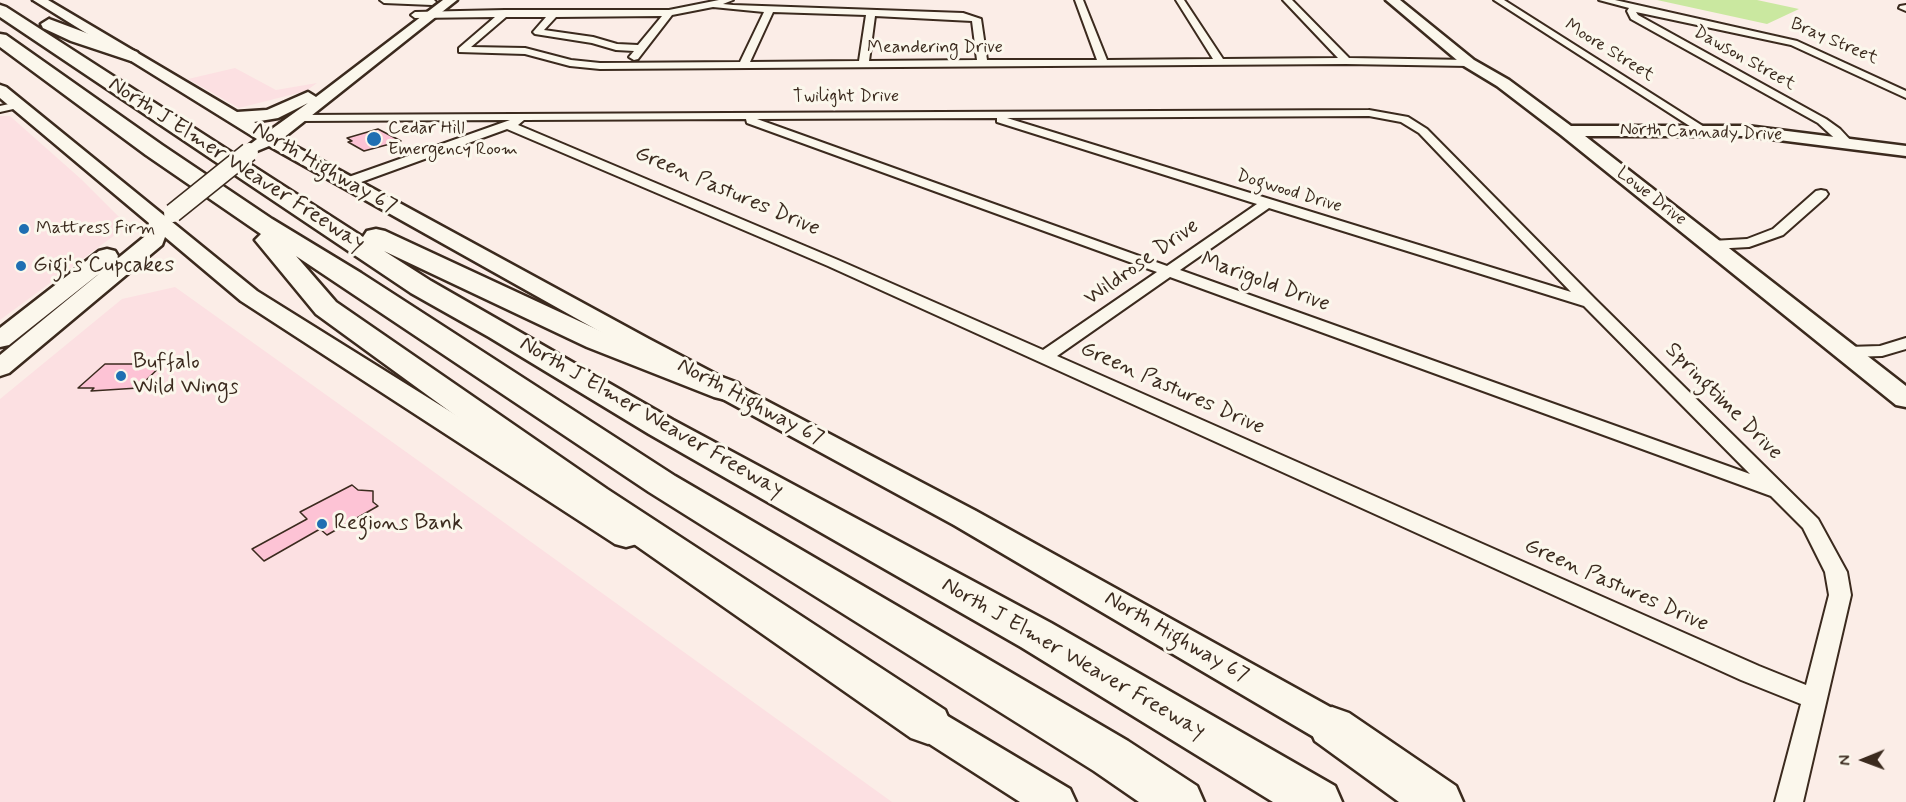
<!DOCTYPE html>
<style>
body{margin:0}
#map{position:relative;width:1906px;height:802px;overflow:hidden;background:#fbede7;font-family:Mynerve,sans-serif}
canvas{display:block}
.north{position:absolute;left:1834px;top:730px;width:60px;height:60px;-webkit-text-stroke:4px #fbf7ec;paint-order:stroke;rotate:269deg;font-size:16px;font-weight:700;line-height:24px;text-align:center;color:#3b2a1e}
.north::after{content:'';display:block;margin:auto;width:21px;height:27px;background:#3b2a1e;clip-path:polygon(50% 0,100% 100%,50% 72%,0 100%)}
</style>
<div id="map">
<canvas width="1906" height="802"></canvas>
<div class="north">N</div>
</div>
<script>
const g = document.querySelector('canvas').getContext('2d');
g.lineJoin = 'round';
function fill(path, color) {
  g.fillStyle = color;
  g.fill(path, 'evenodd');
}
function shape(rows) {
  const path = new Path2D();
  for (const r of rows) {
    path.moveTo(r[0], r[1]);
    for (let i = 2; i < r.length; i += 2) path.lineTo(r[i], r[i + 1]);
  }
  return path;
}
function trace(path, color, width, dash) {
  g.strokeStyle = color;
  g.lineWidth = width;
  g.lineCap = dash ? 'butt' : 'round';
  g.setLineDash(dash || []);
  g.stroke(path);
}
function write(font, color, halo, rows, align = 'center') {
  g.font = font + ' Mynerve,sans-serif';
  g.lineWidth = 6;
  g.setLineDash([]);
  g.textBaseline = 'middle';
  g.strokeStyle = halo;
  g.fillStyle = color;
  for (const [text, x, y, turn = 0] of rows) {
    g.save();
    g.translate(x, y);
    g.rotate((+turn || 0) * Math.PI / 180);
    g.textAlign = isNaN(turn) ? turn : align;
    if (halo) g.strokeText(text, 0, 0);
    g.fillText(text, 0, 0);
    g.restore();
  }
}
fill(shape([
 [235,68,276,90,317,83,306,91,239,108,188,79],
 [0,116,10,116,81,179,125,223,123,229,0,320],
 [175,287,416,459,892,802,0,802,0,399,122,299]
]), '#fce0e2');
fill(shape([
 [1657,0,1757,0,1799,9,1767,24]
]), '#cae8a0');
const building = shape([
 [378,129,401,141,364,151,348,142,352,141,347,138,378,129],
 [136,361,166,361,138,388,91,391,94,388,78,388,105,364,133,364,136,361],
 [352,485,358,490,373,491,373,502,378,506,327,535,320,529,264,561,252,549,307,519,300,512,352,485]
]);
fill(building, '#fdc3d5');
trace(building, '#3b2a1e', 1.5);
const street = shape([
 [380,0,434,0,436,2,432,5,384,3,380,0],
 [719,0,733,0,723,4,733,5,963,13,981,19,987,60,1097,60,1075,0,1083,0,1107,60,1213,59,1176,0,1184,0,1223,59,1338,58,1283,0,1292,0,1349,58,1469,60,1474,63,1469,66,1346,64,600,69,570,66,525,54,459,52,459,48,495,17,415,18,411,15,415,12,505,10,669,10,719,0],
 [713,7,764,12,740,62,600,63,571,60,525,48,471,47,506,17,546,17,533,32,535,34,592,43,616,50,634,51,629,57,634,60,638,59,672,15,713,7],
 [773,12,866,15,859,61,750,62,773,12],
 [662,16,638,45,617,44,593,37,544,30,556,17,662,16],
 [875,16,972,21,977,60,869,61,875,16],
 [1494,0,1504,0,1709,130,1707,132,1699,132,1494,0],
 [1599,0,1615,0,1797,41,1906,91,1906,98,1791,45,1636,12,1638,15,1826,119,1840,129,1853,143,1847,147,1843,146,1818,123,1631,19,1627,11,1629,8,1599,0],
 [1906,5,1906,11,1899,8,1900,6,1906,5],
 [18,102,22,103,22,107,0,112,0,106,18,102],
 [1369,110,1408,117,1427,129,1595,299,1818,519,1847,572,1851,595,1803,802,1775,802,1801,704,1741,680,828,266,507,129,353,185,348,186,342,182,343,179,510,120,300,121,294,118,300,115,1369,110],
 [1369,116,1401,122,1419,133,1571,292,1007,118,1369,116],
 [997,118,997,122,1257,204,1167,266,757,119,997,118],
 [746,119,747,123,1157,272,1043,350,838,260,518,125,524,120,746,119],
 [1269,208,1584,306,1750,474,1180,270,1269,208],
 [1170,277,1771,496,1803,528,1825,572,1829,595,1806,685,1759,666,1057,356,1170,277],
 [1821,190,1826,191,1828,194,1826,197,1783,235,1749,247,1712,249,1705,245,1712,241,1747,239,1773,229,1816,191,1821,190],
 [1906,338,1906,349,1882,356,1848,357,1840,352,1848,347,1880,346,1906,338]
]);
const secondary = shape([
 [33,0,48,0,237,112,267,110,308,92,316,97,443,0,457,0,282,139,649,339,976,511,1359,723,1364,735,1359,747,1345,751,1331,747,954,525,631,349,269,146,257,151,251,150,248,146,257,139,33,0],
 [308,103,269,131,254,122,278,118,308,103],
 [1386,0,1400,0,1474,60,1509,80,1571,126,1747,126,1906,146,1906,156,1747,136,1585,136,1906,386,1906,407,1896,405,1561,135,1497,86,1464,66,1386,0],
 [0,85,6,87,257,291,637,528,642,536,637,544,626,547,615,544,241,301,165,237,162,245,9,373,0,376,0,355,144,237,149,223,0,98,0,85],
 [107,249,115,251,118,256,115,261,9,345,0,347,0,328,99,251,107,249],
 [916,700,929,705,1070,789,1076,802,1020,802,903,727,897,716,903,705,916,700]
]);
const highway = shape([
 [0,5,6,7,363,237,367,231,376,229,385,231,609,335,738,383,742,390,738,397,726,400,714,397,587,347,384,251,431,281,673,420,1051,623,1335,786,1342,802,1273,802,1021,647,649,434,489,337,411,293,0,17,0,5],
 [49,19,137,52,140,56,137,60,131,61,71,41,43,28,41,24,49,19],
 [0,34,6,35,162,145,272,219,361,273,675,476,1128,741,1197,786,1204,802,1139,802,1094,771,649,492,296,256,336,302,607,489,945,710,951,724,945,738,928,744,911,738,581,507,316,314,255,240,261,234,146,155,0,47,0,34],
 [1332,707,1349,713,1456,786,1463,802,1399,802,1315,741,1309,727,1315,713,1332,707]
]);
trace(street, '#3b2a1e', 4);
trace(secondary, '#3b2a1e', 5);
trace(highway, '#3b2a1e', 5);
fill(street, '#fbf7ec');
fill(secondary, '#fbf7ec');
fill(highway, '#fbf7ec');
const secondaryBridge = shape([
 [173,213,249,152]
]);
trace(secondaryBridge, '#3b2a1e', 21, []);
trace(secondaryBridge, '#fbf7ec', 18);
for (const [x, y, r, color] of [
 [374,139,8,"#1f6fb2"],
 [24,229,6,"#1f6fb2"],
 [21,266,6,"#1f6fb2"],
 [121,376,6,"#1f6fb2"],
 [322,524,6,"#1f6fb2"]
]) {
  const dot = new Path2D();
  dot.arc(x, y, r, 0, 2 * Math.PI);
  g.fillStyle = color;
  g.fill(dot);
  trace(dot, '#fbf7ec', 2);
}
write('18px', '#3b2a1e', '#fbf7ec', [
 ["Bray Street",1834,42,23],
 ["Meandering Drive",935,48],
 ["Moore Street",1609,51,32],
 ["Dawson Street",1744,59,29],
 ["Twilight Drive",846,97],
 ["North Cannady Drive",1701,133,2],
 ["Dogwood Drive",1289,192,17],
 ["Lowe Drive",1651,197,38]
]);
write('18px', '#3b2a1e', '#fbf7ec', [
 ["Cedar Hill",388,129],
 ["Emergency Room",388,150],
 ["Mattress Firm",36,229]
], 'left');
write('22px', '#3b2a1e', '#fbf7ec', [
 ["North J Elmer Weaver Freeway",236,165,33],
 ["North Highway 67",324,169,30],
 ["Green Pastures Drive",727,192,23],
 ["Wildrose Drive",1142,263,-35],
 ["Marigold Drive",1265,283,20],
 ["Green Pastures Drive",1172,389,24],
 ["Springtime Drive",1723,402,45],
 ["North Highway 67",750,403,28],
 ["North J Elmer Weaver Freeway",651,418,30],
 ["Green Pastures Drive",1616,586,24],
 ["North Highway 67",1176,638,30],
 ["North J Elmer Weaver Freeway",1073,659,30]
]);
write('22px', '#3b2a1e', '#fbf7ec', [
 ["Gigi's Cupcakes",33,266],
 ["Buffalo",133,363],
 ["Wild Wings",133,388],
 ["Regions Bank",334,524]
], 'left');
</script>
